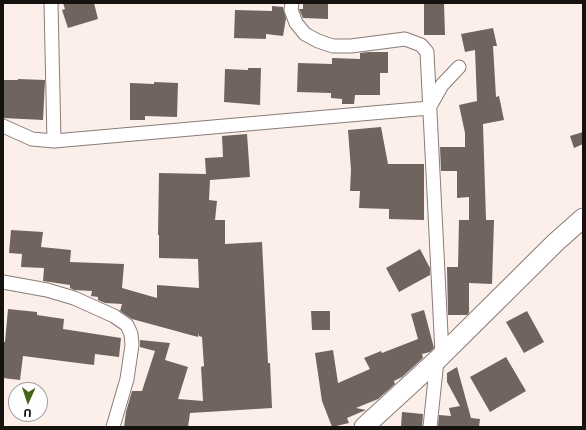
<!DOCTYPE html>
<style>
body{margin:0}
#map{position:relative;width:586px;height:430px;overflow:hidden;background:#fceee9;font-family:Commissioner,sans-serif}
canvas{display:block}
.frame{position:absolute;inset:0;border:4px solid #161210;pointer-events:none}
.north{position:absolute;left:8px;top:382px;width:40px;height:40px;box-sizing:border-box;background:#fefefe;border:1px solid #a1a09f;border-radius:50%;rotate:183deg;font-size:11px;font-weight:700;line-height:16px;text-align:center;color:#161210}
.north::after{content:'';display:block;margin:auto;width:14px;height:18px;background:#456419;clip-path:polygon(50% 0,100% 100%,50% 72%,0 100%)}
</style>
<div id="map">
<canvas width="586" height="430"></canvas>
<div class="frame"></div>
<div class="north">U</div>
</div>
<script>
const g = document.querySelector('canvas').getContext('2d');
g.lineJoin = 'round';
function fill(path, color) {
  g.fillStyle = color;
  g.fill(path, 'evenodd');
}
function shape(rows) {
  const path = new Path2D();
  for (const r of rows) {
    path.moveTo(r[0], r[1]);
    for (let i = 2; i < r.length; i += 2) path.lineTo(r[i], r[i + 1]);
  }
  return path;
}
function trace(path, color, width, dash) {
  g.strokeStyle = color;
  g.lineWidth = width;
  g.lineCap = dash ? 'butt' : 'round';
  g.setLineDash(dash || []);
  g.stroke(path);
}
fill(shape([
 [63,3,94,3,98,19,68,28,62,10,65,9],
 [303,3,328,3,328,19,303,18,299,9,303,9],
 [424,3,444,3,445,35,424,35],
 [272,6,283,7,286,18,283,36,266,34,266,39,234,38,235,10,272,11],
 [493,28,497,46,493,46,496,97,499,96,504,120,483,124,486,220,494,220,492,284,469,283,469,313,467,315,448,315,447,267,458,267,459,220,469,220,469,197,457,198,457,171,441,171,440,147,465,147,465,133,459,105,477,101,475,50,465,52,461,34],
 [369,52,388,52,388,73,380,73,380,95,355,95,354,104,342,104,342,99,331,98,331,93,297,92,298,63,332,64,332,58,360,59,360,53],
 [248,68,261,68,260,105,224,102,225,69,248,70],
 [18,79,45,80,43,120,3,118,3,80,18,80],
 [154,82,178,83,177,117,145,116,145,120,130,120,130,83,154,84],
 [381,127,388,164,424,164,424,220,389,219,389,209,359,208,360,191,350,191,351,170,348,130],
 [583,132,583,144,574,148,570,136],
 [247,134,250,177,210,180,209,200,217,201,215,220,225,220,225,244,262,242,268,363,270,363,272,408,190,413,188,427,124,427,126,412,132,391,142,391,155,351,140,347,140,340,170,343,165,360,188,367,178,399,203,401,201,367,204,366,202,337,199,336,199,333,198,337,132,319,120,311,122,304,105,303,98,300,98,297,91,296,92,291,74,290,70,288,70,285,43,281,44,268,21,267,22,254,9,253,11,230,43,232,41,247,71,250,70,262,124,264,122,288,157,298,157,285,199,288,198,259,159,258,159,235,158,235,159,173,206,174,205,158,223,157,222,136],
 [420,249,430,268,430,275,399,292,386,268],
 [8,309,37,312,37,315,64,319,63,329,121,338,119,357,95,354,94,365,23,356,20,380,3,378,3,342,5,342],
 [424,310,434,348,430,352,422,354,423,358,402,377,394,381,395,384,378,399,356,408,366,410,347,418,349,423,332,427,322,401,315,353,333,350,338,383,370,369,364,358,381,351,382,353,418,339,411,314],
 [311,311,330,311,330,330,312,330],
 [527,311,544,342,524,353,506,322],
 [506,357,526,391,490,412,470,377],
 [457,367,471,418,480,419,479,427,438,427,439,415,451,416,449,408,460,406,447,382,447,373],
 [402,412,423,414,422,427,401,427]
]), '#6f655e');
const street = shape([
 [51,3,54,141],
 [292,3,291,10,296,23,305,34,318,41,333,46,351,46,405,39,421,45,427,52,442,354],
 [3,126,32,139,54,141,429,108,442,85,459,67],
 [3,282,47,290,74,298,114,316,127,325,131,334,132,345,127,379,113,427],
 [430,427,437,360]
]);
const secondary = shape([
 [364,427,437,360,556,242,583,218]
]);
trace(street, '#897c78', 15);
trace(secondary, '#897c78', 21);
trace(street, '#fff', 13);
trace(secondary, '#fff', 19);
</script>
